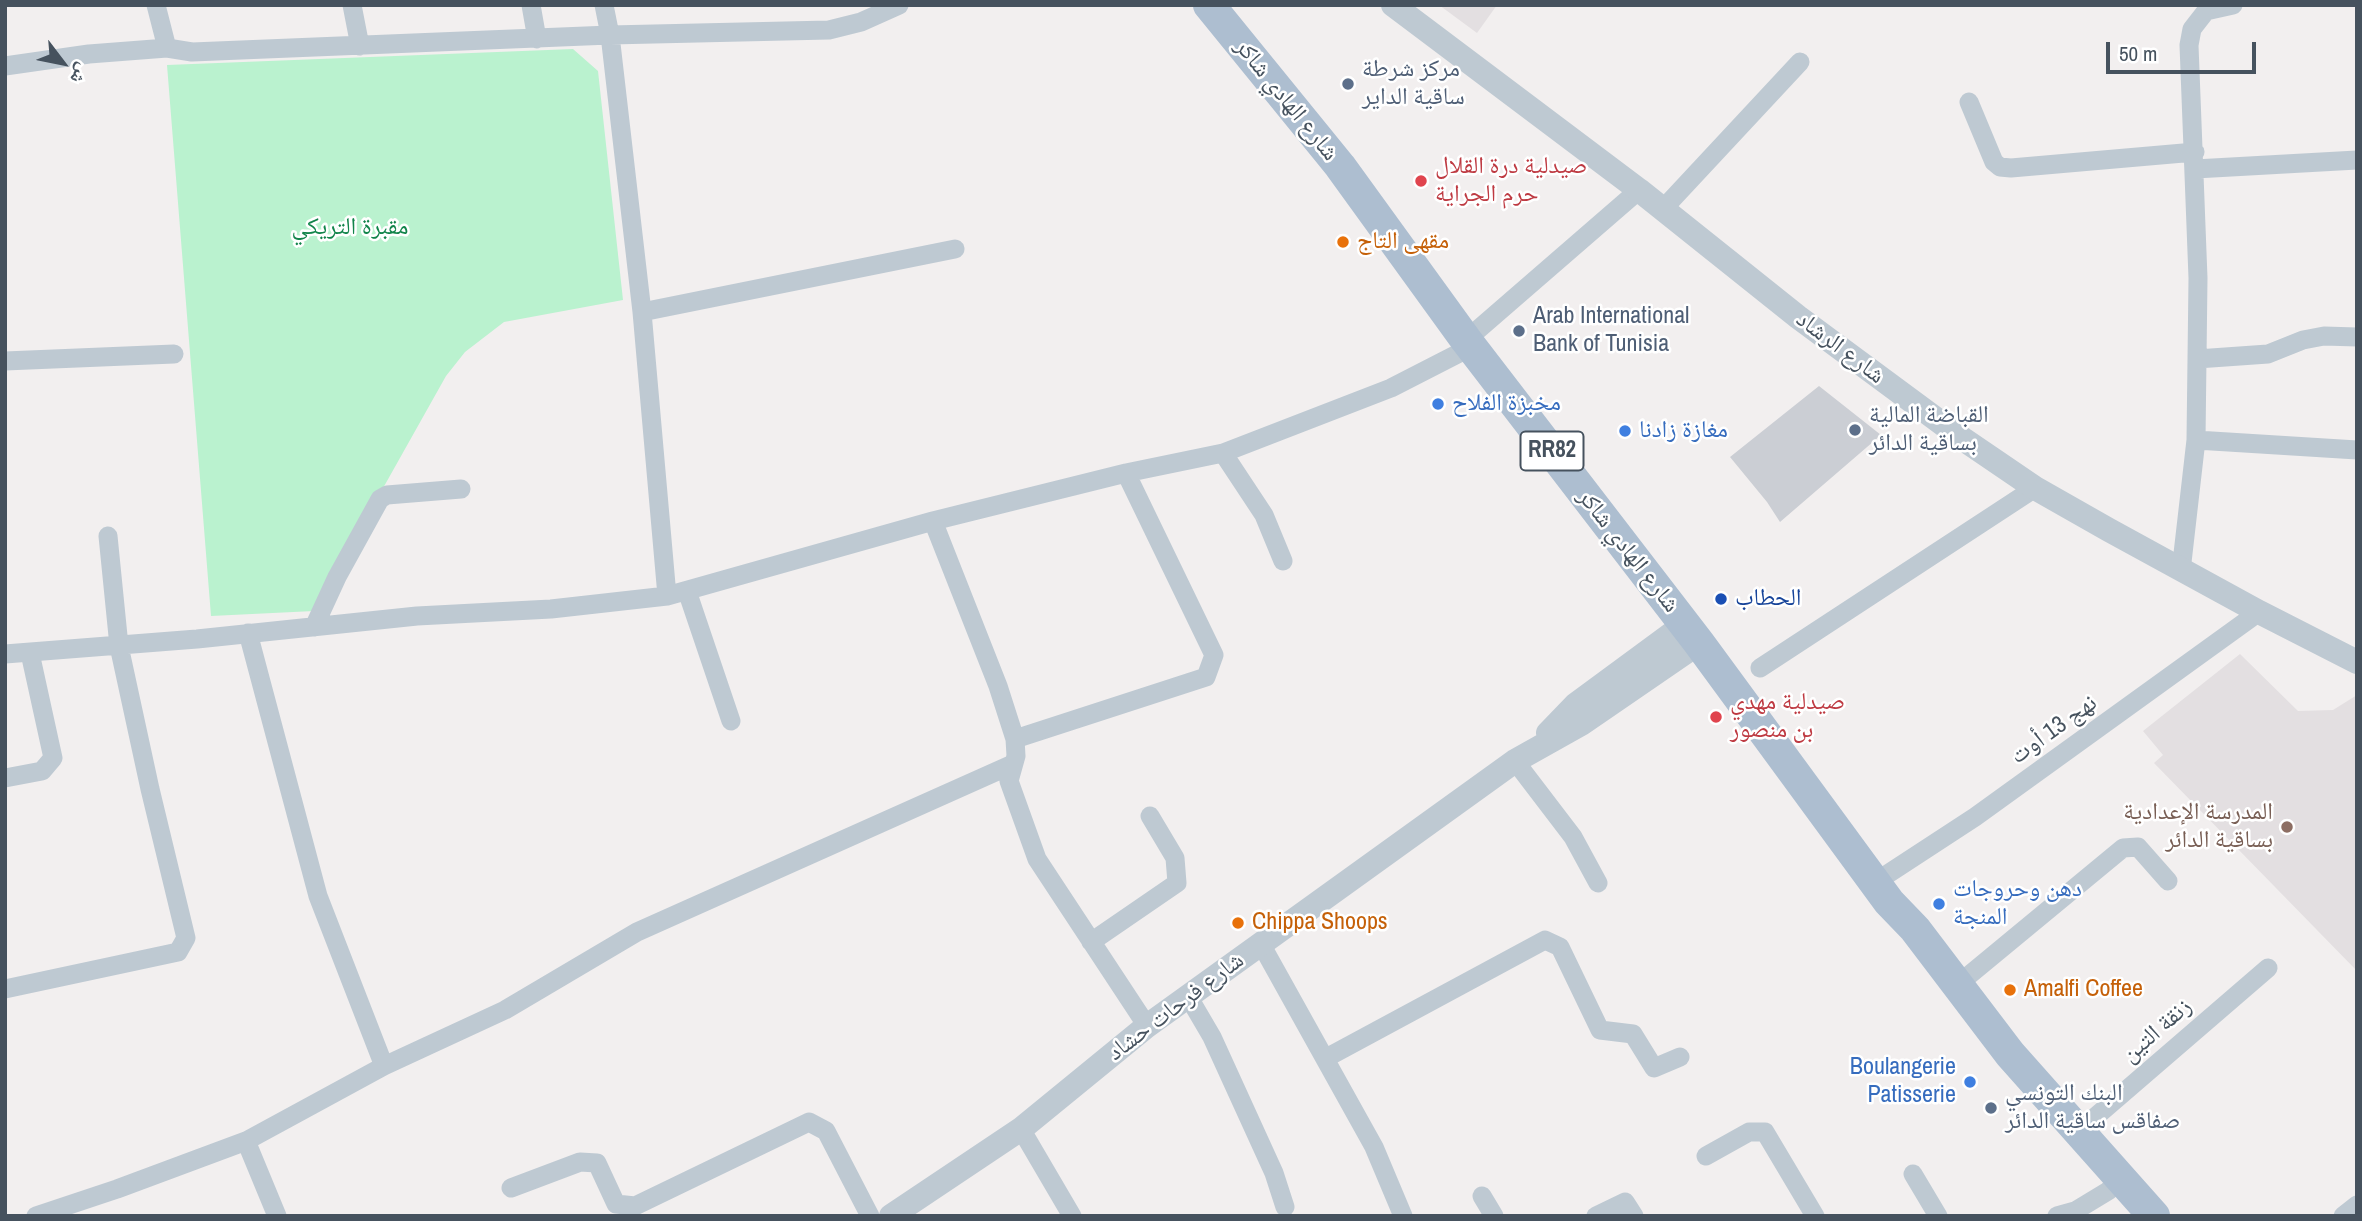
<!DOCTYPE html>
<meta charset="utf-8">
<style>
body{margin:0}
#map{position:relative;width:2362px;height:1221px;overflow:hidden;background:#f2efef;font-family:"Archivo Narrow","Noto Naskh Arabic",sans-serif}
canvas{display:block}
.frame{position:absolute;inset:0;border:7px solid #46525e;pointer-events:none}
.north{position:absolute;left:28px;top:28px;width:70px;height:70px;-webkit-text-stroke:5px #fff;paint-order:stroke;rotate:122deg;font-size:19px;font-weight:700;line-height:28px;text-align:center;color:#46525e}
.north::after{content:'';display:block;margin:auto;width:24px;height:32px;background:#46525e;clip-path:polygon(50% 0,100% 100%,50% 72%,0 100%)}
.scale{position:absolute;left:2106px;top:42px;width:150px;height:32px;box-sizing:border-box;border:4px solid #46525e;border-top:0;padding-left:9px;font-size:21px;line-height:24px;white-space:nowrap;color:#46525e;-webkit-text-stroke:5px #fff;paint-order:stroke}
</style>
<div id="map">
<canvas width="2362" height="1221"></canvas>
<div class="frame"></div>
<div class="north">ش</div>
<div class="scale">50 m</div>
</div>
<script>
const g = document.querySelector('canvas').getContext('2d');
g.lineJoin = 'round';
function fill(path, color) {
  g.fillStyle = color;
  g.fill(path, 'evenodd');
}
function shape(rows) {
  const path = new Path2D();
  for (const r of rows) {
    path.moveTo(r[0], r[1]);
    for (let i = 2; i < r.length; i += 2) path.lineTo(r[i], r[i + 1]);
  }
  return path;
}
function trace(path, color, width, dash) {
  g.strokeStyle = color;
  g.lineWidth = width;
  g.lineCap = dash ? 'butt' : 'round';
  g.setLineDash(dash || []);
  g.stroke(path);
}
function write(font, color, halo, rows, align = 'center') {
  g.font = font + ' "Archivo Narrow","Noto Naskh Arabic",sans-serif';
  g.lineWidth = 5;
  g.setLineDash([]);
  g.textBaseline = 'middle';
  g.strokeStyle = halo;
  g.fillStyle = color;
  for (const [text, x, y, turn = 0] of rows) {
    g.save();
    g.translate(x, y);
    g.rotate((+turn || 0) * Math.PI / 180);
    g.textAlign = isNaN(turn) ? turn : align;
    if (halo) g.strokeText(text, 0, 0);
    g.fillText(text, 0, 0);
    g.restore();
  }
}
fill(shape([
 [1439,5,1497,5,1477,33],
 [2240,654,2298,711,2333,710,2357,695,2357,971,2154,763,2163,755,2143,731]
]), '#e3dfe1');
fill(shape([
 [573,49,598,71,623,300,504,322,465,352,446,376,314,611,211,616,167,65]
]), '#baf2cf');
fill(shape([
 [1819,386,1881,435,1780,522,1767,502,1730,457]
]), '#cbced4');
trace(shape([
 [156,5,167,48,192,52,610,35,829,30,861,22,899,5],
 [352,5,360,46],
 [531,5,537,39],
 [604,5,610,35,642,312,667,596],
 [5,66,89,54,167,48],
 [1969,102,1994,162,2000,167,2011,168,2195,152],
 [2195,169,2357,160],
 [1663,209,1800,62],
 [642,312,955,249],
 [1466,340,1639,190],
 [2197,359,2268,354,2303,340,2324,336,2357,337],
 [5,361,174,354],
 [2196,440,2357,450],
 [1223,453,1264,515,1283,561],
 [933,521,998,686,1015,739,1016,756,1009,781,1037,859,1147,1026],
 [2181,571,2196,440,2198,278,2189,45,2192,29,2206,11,2233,5],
 [687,591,731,721],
 [314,627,337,577,380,499,387,495,461,489],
 [248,633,318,896,384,1066],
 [5,654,197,639,417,616,551,609,667,596,933,521,1126,473,1223,453,1391,388,1471,347],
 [1760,668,2035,488],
 [1015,739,1206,677,1214,655,1126,473],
 [1515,761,1573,837,1598,883],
 [5,778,42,771,53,758,30,653],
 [1874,883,1975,817,2259,612],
 [1091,942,1177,883,1175,858,1150,816],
 [1261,944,1374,1147,1403,1216],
 [1956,986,2123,848,2138,847,2168,881],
 [5,989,178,952,186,938,150,789,119,646,108,536],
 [1188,996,1212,1037,1274,1173,1285,1207],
 [1326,1058,1545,940,1560,947,1600,1030,1633,1034,1654,1068,1680,1057],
 [1021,1129,1072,1216],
 [2079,1131,2268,968],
 [246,1141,277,1216],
 [1706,1156,1749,1132,1765,1132,1815,1216],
 [1913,1174,1938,1216],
 [511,1188,580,1162,597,1163,616,1204,635,1206,809,1122,826,1131,870,1216],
 [1482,1196,1494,1216],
 [36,1216,117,1189,246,1141,384,1066,505,1010,637,932,1013,764],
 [1596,1216,1625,1202,1634,1216],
 [2057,1216,2075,1211,2108,1191,2121,1179],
 [2343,1216,2357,1205]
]), '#bec9d2', 19);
trace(shape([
 [1393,5,1639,190,1798,317,1963,439,2035,488,2109,530,2259,612,2357,662],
 [1548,733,1575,705,1685,624],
 [891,1216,1021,1129,1147,1026,1515,761,1581,724,1699,643]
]), '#bec9d2', 24);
trace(shape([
 [1209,5,1340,166,1466,340,1699,643,1889,902,1915,929,2010,1054,2154,1216]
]), '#adbed0', 32);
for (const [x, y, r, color] of [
 [1348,84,7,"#5c6f8a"],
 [1421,181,7,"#e0444e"],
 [1343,242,7,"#e8710a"],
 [1519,331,7,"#5c6f8a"],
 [1438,404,7,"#3f7fe0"],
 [1855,430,7,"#5c6f8a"],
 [1625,431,7,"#3f7fe0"],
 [1721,599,7,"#1a4fb4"],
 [1716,717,7,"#e0444e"],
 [2287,827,7,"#8d6e63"],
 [1939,904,7,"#3f7fe0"],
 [1238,923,7,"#e8710a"],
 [2010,990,7,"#e8710a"],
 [1970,1082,7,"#3f7fe0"],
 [1991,1108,7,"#5c6f8a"]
]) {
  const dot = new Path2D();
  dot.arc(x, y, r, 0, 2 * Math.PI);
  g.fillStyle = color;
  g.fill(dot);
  trace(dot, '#fff', 2.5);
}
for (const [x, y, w] of [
 [1552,451,63]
]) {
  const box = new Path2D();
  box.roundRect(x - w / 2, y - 19.5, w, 39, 5);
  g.fillStyle = '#fff';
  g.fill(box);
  trace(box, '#46525e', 2);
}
write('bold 23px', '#46525e', null, [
 ["RR82",1552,451]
]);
write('24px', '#4e5e75', '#fff', [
 ["مركز شرطة",1362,70],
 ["ساقية الداير",1362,98],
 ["Arab International",1533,317],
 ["Bank of Tunisia",1533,345],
 ["القباضة المالية",1869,416],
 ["بساقية الدائر",1869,444],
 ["البنك التونسي",2005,1094],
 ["صفاقس ساقية الدائر",2005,1122]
], 'left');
write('24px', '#46525e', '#fff', [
 ["شارع الهادي شاكر",1286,100,51],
 ["شارع الرشاد",1840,348,37],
 ["شارع الهادي شاكر",1628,551,52],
 ["نهج 13 أوت",2054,730,-36],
 ["شارع فرحات حشاد",1176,1007,-37],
 ["زنقة التين",2157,1031,-41]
]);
write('24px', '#be3a42', '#fff', [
 ["صيدلية درة القلال",1435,167],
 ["حرم الجراية",1435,195],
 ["صيدلية مهدي",1730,703],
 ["بن منصور",1730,731]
], 'left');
write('24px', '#11844a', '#fff', [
 ["مقبرة التريكي",350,228]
]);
write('24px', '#c56008', '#fff', [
 ["مقهى التاج",1357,242],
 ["Chippa Shoops",1252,923],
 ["Amalfi Coffee",2024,990]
], 'left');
write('24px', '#366cbe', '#fff', [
 ["مخبزة الفلاح",1452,404],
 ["مغازة زادنا",1639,431],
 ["دهن وحروجات",1953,890],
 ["المنجة",1953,918],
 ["Boulangerie",1956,1068,"right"],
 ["Patisserie",1956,1096,"right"]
], 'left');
write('24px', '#164399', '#fff', [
 ["الحطاب",1735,599]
], 'left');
write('24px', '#785e54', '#fff', [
 ["المدرسة الإعدادية",2273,813],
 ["بساقية الدائر",2273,841]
], 'right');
</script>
